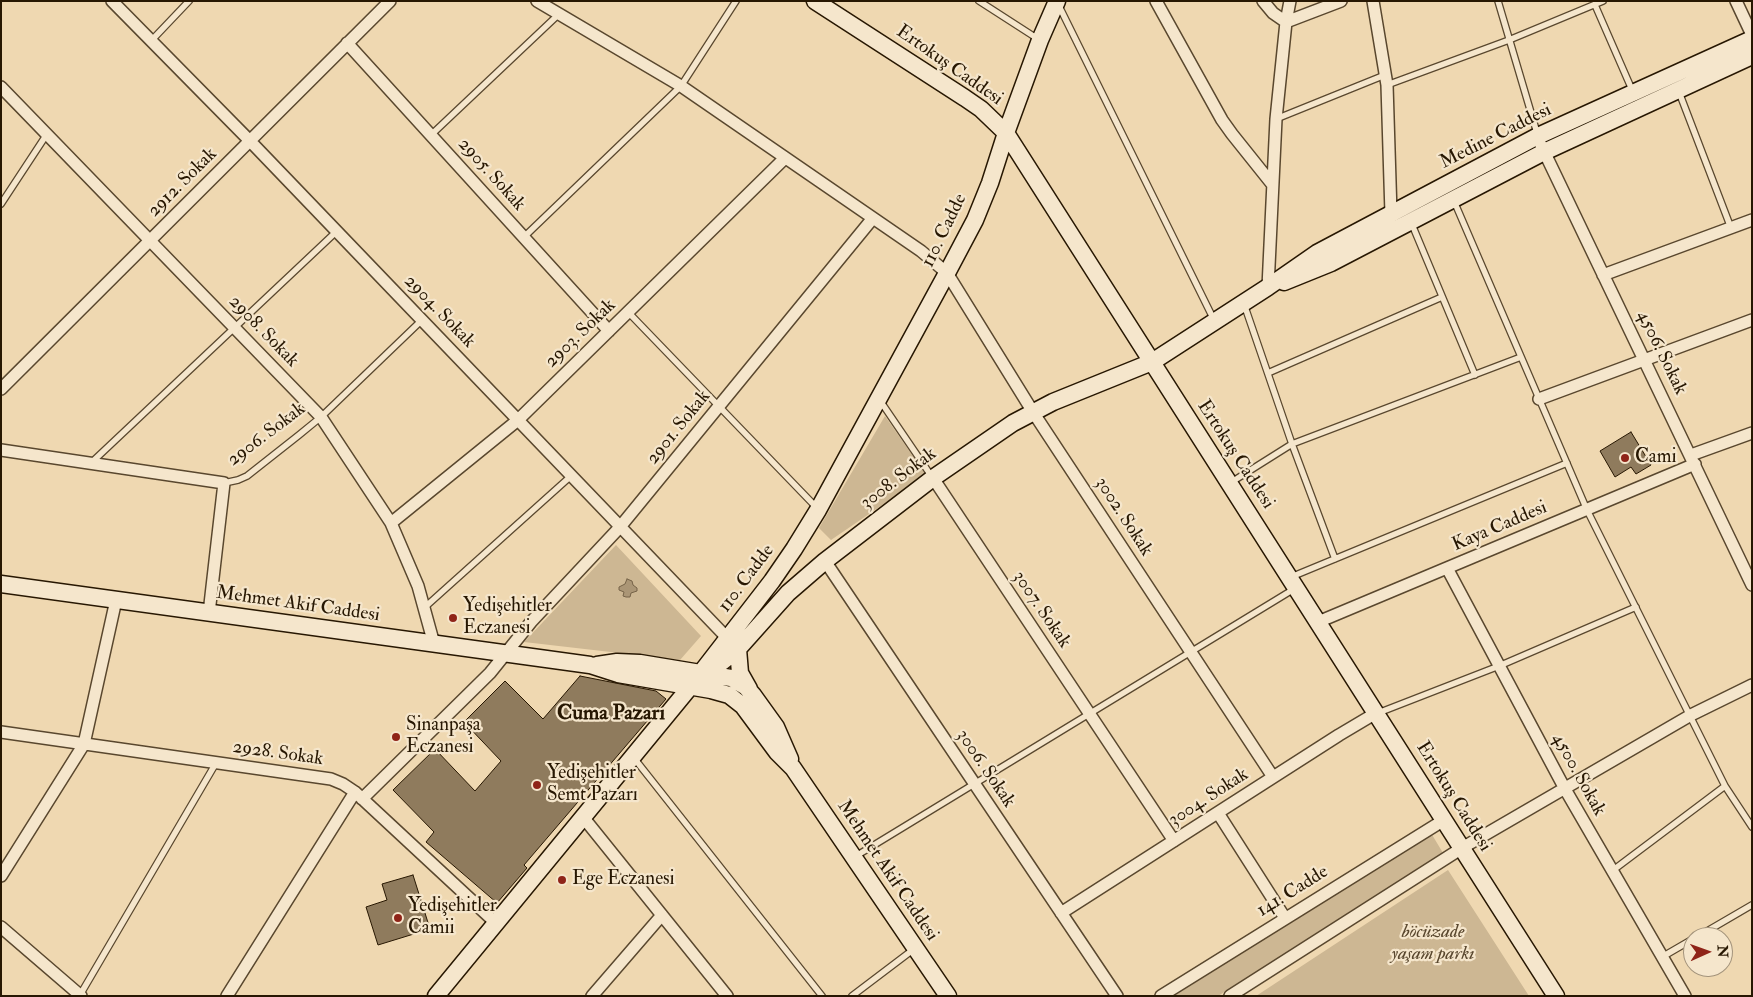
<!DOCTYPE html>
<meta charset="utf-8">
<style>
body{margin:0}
#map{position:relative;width:1753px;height:997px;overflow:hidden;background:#efd8b1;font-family:"IM FELL Double Pica",serif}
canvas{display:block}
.frame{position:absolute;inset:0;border:2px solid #271702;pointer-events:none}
.north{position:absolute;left:1683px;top:927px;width:50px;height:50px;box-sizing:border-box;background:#f5e6cc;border:1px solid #a3937b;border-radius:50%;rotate:88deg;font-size:14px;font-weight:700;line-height:20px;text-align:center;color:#271702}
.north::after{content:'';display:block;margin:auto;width:18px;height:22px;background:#8f2418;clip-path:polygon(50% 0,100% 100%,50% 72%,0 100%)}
</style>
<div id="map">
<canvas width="1753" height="997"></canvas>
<div class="frame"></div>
<div class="north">N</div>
</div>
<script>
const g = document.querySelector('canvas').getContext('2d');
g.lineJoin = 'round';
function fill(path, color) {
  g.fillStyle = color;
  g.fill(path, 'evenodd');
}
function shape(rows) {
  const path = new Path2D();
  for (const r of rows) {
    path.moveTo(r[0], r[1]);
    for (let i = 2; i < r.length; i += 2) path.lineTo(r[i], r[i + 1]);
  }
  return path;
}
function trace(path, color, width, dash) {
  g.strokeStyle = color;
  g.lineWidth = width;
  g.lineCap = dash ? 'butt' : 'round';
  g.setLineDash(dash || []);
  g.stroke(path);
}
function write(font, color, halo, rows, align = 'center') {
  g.font = font + ' "IM FELL Double Pica",serif';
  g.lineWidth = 4.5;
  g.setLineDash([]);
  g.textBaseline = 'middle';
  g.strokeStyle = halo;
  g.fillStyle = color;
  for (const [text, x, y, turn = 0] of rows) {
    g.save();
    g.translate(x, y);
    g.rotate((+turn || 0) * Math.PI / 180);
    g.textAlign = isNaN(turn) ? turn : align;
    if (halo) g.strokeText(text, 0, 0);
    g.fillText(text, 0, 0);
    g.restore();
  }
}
fill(shape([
 [885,416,926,475,831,540,819,528],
 [616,545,701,636,680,660,524,642],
 [1431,833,1443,853,1218,996,1174,996],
 [1448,870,1529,996,1256,996]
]), '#cdb793');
const water = shape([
 [627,579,632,581,633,585,637,588,637,591,631,593,630,597,626,597,623,596,624,592,619,590,619,587,625,584,627,579]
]);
fill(water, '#ab9676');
trace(water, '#766348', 1);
const building = shape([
 [1631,432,1651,465,1636,474,1631,467,1615,477,1600,451,1631,432],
 [580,676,656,691,666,699,524,865,527,868,497,903,426,842,434,832,393,790,435,749,475,791,501,761,464,722,505,681,543,719,580,676],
 [413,875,430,929,378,945,366,907,387,900,382,884,413,875]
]);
fill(building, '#8f7b5d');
trace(building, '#271702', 1);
const lane = shape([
 [979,1,1038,39],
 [1498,1,1537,133],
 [1595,5,1633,92],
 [1059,6,1214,320],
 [151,41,189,1],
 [1387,85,1509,40,1603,1],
 [1679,92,1731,228],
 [1276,119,1385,75],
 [431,135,559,14],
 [1454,201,1587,510,1725,786,1752,827],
 [1,204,47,134],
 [1411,222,1475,375],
 [524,237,681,86,736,1],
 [1244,304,1292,444,1335,559],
 [628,312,817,508],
 [1268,373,1442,297],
 [881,402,932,477],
 [91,463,337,231],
 [224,483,238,480,247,476,299,435,321,417,422,320],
 [1230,483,1292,444,1521,357],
 [1291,577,1567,463],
 [424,608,571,476],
 [1378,713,1499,666,1636,607],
 [634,758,822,996],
 [856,856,1294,589],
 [1612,871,1725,786],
 [1697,937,1752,905],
 [1662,957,1693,939],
 [80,995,216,763],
 [852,996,914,949]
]);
const street = shape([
 [112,1,250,141,733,644],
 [537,1,681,86,921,251,947,273,1033,412,1273,777],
 [1156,1,1222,120,1232,134,1272,184],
 [1263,1,1273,13,1286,22,1341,1],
 [1373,1,1387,85,1391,214],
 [1736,1,1752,35],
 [347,43,609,331],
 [1,87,321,417,391,523,418,586,434,644],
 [1541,145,1752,585],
 [1603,275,1752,220],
 [1268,287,1276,119,1286,22,1290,1],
 [1,389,390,1],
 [1539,399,1752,320],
 [1,450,224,483,209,613],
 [1691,455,1752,433],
 [933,478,1174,841],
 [391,523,518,420,785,158],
 [825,561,1117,996],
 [1447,568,1565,789,1685,996],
 [1318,622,1695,464],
 [1,732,331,779,343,784,355,792,496,923],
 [362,799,490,673,531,622,620,527,873,218],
 [1218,813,1285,918],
 [583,817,727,996],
 [1,876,84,744,116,600],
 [1061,913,1339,735,1376,713],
 [1,927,81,996],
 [227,996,355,792],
 [592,996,662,915],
 [1161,996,1444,820],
 [1230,996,1462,848,1691,715,1752,685]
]);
const secondary = shape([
 [815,1,965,98,981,109,1006,133,1556,996],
 [1284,282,1331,263,1544,152,1752,56],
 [1,584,590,665,618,674,711,690,729,695,743,706,777,752,793,768,948,996],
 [738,649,740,673,749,689],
 [597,665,617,662,640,663,731,678,746,687,753,695,776,727,790,759],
 [701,672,722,662,738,649,788,593,825,561,933,478,1013,423,1053,402,1152,362,1268,287,1317,253,1538,136,1752,39],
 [436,996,690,687,772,581,794,549,818,510,947,273,975,220,990,183,1006,133,1040,40,1057,1]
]);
trace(lane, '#59472e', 8);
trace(street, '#59472e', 14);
trace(secondary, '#271702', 19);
trace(lane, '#f5e6cc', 5.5);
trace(street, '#f5e6cc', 11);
trace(secondary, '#f5e6cc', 16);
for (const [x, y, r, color] of [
 [1625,458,5,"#8f2418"],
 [453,618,5,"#8f2418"],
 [396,737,5,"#8f2418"],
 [537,785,5,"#8f2418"],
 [562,880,5,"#8f2418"],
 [398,918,5,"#8f2418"]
]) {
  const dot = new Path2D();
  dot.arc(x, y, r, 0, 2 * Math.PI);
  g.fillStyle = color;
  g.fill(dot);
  trace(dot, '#f5e6cc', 2);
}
write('19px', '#271702', '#f5e6cc', [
 ["Ertokuş Caddesi",949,66,35],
 ["Medine Caddesi",1496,137,-27],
 ["2905. Sokak",491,175,48],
 ["2912. Sokak",183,183,-45],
 ["110. Cadde",945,231,-64],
 ["2904. Sokak",439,312,46],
 ["2908. Sokak",263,332,46],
 ["2903. Sokak",581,334,-44],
 ["4506. Sokak",1661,353,64],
 ["2901. Sokak",679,428,-51],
 ["2906. Sokak",267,435,-37],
 ["Ertokuş Caddesi",1235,455,57],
 ["3008. Sokak",899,479,-37],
 ["3002. Sokak",1123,517,57],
 ["Kaya Caddesi",1500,527,-23],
 ["110. Cadde",747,579,-53],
 ["Mehmet Akif Caddesi",298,605,8],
 ["3007. Sokak",1041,610,56],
 ["2928. Sokak",278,754,8],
 ["3006. Sokak",985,769,56],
 ["4500. Sokak",1578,775,61],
 ["Ertokuş Caddesi",1453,797,58],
 ["3004. Sokak",1209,798,-33],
 ["Mehmet Akif Caddesi",887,871,56],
 ["141. Cadde",1293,892,-32]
]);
write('19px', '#271702', '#f5e6cc', [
 ["Cami",1635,458],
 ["Yedişehitler",463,607],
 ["Eczanesi",463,629],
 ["Sinanpaşa",406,726],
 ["Eczanesi",406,748],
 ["Yedişehitler",547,774],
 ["Semt Pazarı",547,796],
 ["Ege Eczanesi",572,880],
 ["Yedişehitler",408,907],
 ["Camii",408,929]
], 'left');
write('italic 19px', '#59472e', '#f5e6cc', [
 ["böcüzade",1433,933],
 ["yaşam parkı",1433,955]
]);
write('bold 21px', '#271702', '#f5e6cc', [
 ["Cuma Pazarı",611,714]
]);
</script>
